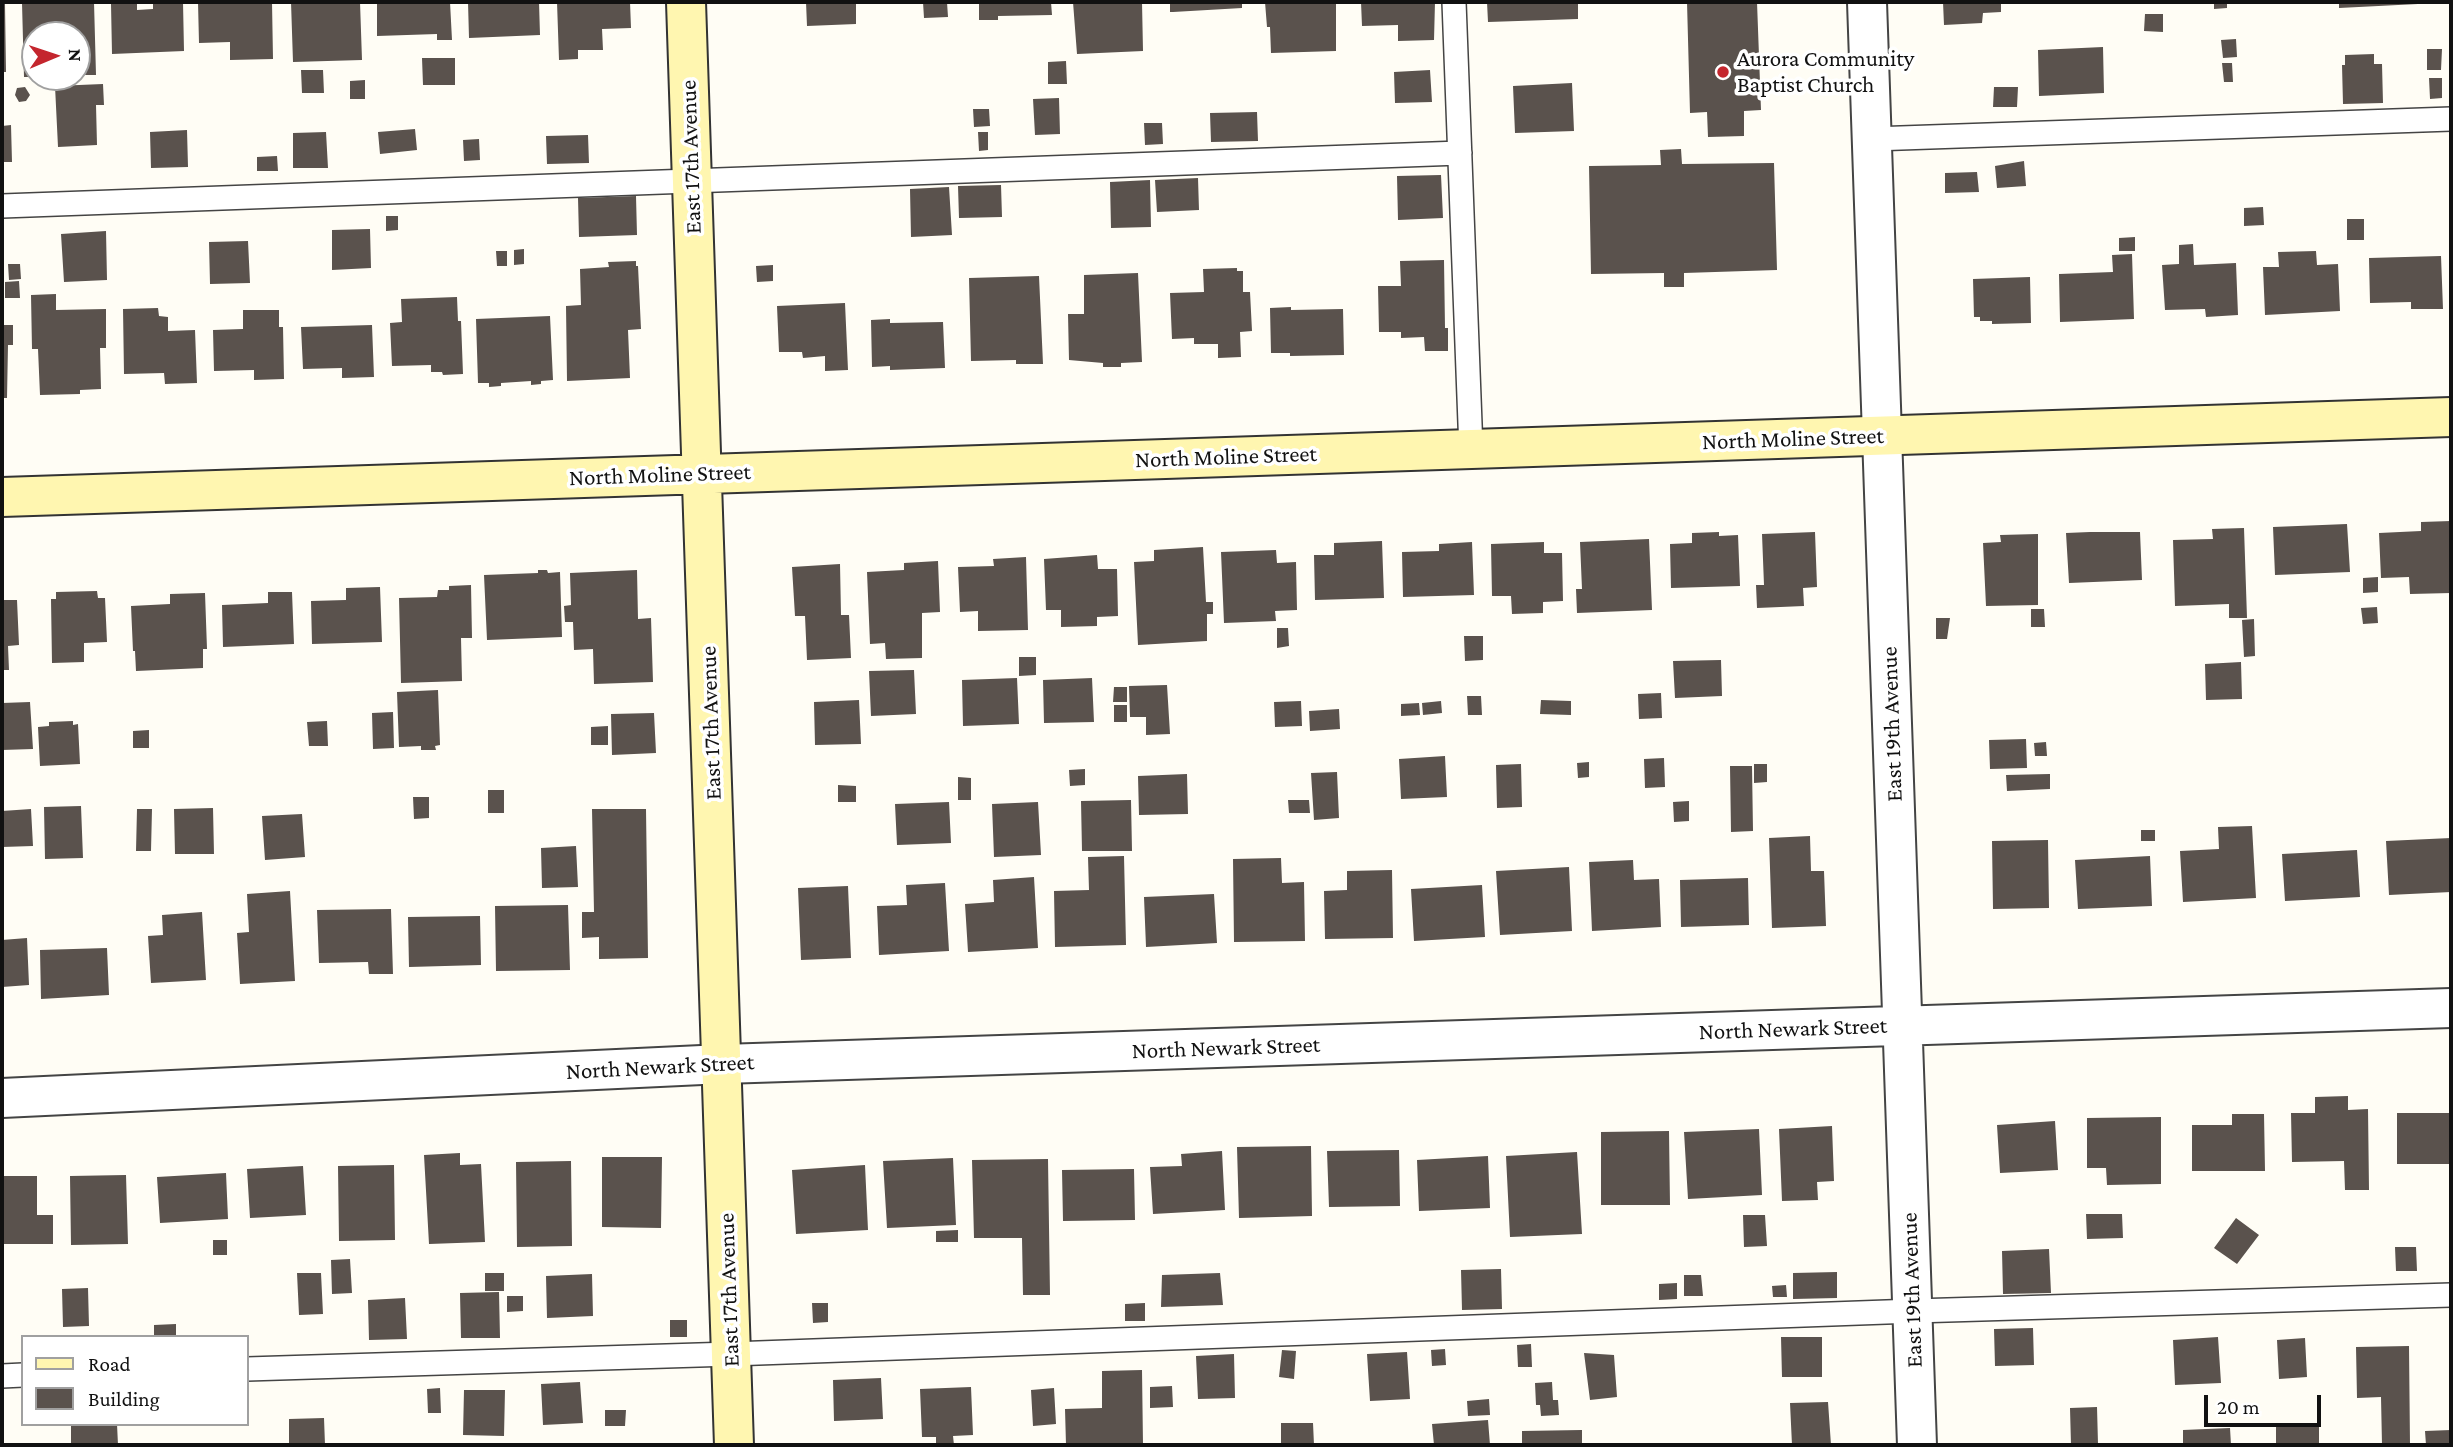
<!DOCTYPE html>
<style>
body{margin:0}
#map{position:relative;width:2453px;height:1447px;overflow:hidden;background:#fffdf5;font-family:"Crimson Pro",serif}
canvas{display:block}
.frame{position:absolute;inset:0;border:4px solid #111;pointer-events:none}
.legend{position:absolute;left:21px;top:1335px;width:228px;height:91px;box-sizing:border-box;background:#fff;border:2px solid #a0a0a0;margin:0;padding:9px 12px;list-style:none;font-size:21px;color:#111}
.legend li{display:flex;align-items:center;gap:14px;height:35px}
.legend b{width:35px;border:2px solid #a0a0a0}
.north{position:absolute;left:21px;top:21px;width:70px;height:70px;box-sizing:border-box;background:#fff;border:2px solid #a0a0a0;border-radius:50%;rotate:88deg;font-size:19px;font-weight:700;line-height:28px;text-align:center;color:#111}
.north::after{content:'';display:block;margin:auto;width:24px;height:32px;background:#c4262e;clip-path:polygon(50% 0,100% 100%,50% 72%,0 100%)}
.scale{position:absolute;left:2204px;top:1395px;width:117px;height:32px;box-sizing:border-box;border:4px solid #111;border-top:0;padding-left:9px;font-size:21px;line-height:24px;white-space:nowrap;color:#111;-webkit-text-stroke:5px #fff;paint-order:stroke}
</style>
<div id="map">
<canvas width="2453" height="1447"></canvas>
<div class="frame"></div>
<ul class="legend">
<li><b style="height:9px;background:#fff6b0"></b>Road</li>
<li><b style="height:19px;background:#5a524d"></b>Building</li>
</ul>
<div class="north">N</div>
<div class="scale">20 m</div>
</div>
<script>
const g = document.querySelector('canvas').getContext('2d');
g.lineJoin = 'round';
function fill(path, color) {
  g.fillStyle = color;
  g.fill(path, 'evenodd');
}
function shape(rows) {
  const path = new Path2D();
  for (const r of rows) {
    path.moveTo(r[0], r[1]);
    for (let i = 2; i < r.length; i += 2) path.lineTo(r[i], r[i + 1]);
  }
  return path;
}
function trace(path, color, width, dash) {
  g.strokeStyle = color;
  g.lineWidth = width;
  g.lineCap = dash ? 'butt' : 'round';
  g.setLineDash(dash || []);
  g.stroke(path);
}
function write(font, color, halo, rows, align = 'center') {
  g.font = font + ' "Crimson Pro",serif';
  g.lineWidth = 7;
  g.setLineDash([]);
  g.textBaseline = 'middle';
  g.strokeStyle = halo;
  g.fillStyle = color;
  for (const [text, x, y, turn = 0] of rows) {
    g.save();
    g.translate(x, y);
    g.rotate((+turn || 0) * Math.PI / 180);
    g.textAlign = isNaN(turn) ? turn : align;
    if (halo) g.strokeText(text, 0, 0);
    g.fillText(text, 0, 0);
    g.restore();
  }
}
fill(shape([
 [49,2,94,2,96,75,77,75,77,35,35,35,35,77,24,77,22,3],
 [153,2,183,2,184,51,112,54,111,4,137,3,137,10,153,9],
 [198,2,272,2,273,59,230,60,230,42,199,43],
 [291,2,360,2,362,60,293,62],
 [377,2,450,2,452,40,437,40,437,34,377,36],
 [468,2,539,2,540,35,469,38],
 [557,2,630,2,631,28,602,29,603,50,578,50,578,59,559,60],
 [806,2,856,2,856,24,807,26],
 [923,2,947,2,948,17,924,18],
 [979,2,1051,2,1052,15,998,16,998,20,979,20],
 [1073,2,1142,2,1143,51,1077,54],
 [1170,2,1242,2,1242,8,1173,12,1170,12],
 [1265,2,1336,2,1336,51,1271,53,1270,27,1267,27],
 [1361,2,1435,2,1434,40,1398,41,1398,25,1362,26],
 [1487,2,1578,2,1578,19,1488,22],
 [1687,2,1757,2,1761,110,1744,111,1744,136,1708,137,1707,112,1690,113],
 [1943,2,2001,2,2001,12,1983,13,1982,23,1944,25],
 [2214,2,2227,2,2227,8,2214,9],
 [2339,2,2418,2,2418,4,2339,8],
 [2,4,5,4,6,72,2,72],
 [2145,14,2163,14,2163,32,2144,31],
 [2236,39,2237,57,2223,58,2221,40],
 [2103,47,2104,93,2039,96,2038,50],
 [2427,49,2442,49,2441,70,2427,70],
 [2374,54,2374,64,2382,64,2383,103,2343,104,2342,65,2345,65,2345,55],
 [422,58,455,58,455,85,423,85],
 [1066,61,1067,84,1048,84,1048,62],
 [2222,63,2232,63,2233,82,2224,82],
 [301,70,323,70,324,93,302,93],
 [1430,70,1432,102,1395,103,1394,72],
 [2429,78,2442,78,2442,98,2430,99],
 [365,80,365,99,350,99,350,81],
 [1572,83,1574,131,1515,133,1513,86],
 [103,84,104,105,96,105,97,145,58,147,55,86],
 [25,87,30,95,26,101,19,102,15,95,17,88],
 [1994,87,2018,87,2017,107,1993,107],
 [1059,98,1060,134,1035,135,1033,99],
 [973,109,989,109,990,126,974,127],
 [1257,112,1258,141,1211,142,1210,113],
 [1144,123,1162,123,1163,144,1145,145],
 [11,125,12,162,2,162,2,126],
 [415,129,417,150,380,154,378,132],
 [187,130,188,167,151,168,150,132],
 [326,132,328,168,293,168,293,133],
 [978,132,988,132,988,150,979,151],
 [588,135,589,163,547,164,546,136],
 [479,139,480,160,464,161,463,140],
 [1681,149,1682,164,1774,163,1777,270,1684,273,1684,287,1664,287,1664,273,1591,274,1589,166,1661,165,1660,150],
 [277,156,278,171,257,171,257,157],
 [2024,161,2026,186,1997,188,1995,166],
 [1977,172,1979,192,1945,193,1945,173],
 [1441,175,1443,218,1398,220,1397,176],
 [1198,178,1199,210,1157,212,1155,180],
 [1150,180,1151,227,1111,228,1110,182],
 [1001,185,1002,217,959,218,958,186],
 [949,187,952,235,911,237,910,189],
 [636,196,637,235,579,237,578,198],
 [2263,207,2264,225,2244,226,2244,208],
 [386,216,398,216,398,230,386,231],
 [2347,219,2364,219,2364,240,2347,240],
 [370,229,371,268,332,270,332,230],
 [106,231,107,280,64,282,61,234],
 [2135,237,2135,251,2119,251,2119,238],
 [248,241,250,283,210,284,209,242],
 [2193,244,2194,265,2236,263,2238,315,2206,317,2205,309,2165,310,2162,265,2179,264,2179,245],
 [524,249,524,264,514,265,514,250],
 [496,251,507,251,507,266,497,266],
 [2316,251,2317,265,2338,264,2340,311,2265,315,2263,267,2279,267,2278,252],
 [2132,254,2134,319,2060,322,2059,274,2113,272,2112,255],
 [2441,256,2443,309,2411,309,2411,302,2370,303,2369,258],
 [1444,260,1445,328,1448,328,1448,351,1425,351,1424,337,1401,338,1401,332,1379,332,1378,286,1401,286,1400,261],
 [636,261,636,266,638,266,641,329,628,330,630,378,567,381,566,306,581,305,580,269,609,267,608,262],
 [8,264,20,264,21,279,9,280],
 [773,265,773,281,757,282,756,266],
 [1237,268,1237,271,1243,271,1243,292,1250,292,1252,331,1240,332,1241,357,1218,358,1218,344,1194,344,1194,338,1172,339,1170,293,1204,292,1203,269],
 [1138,273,1142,362,1121,363,1121,367,1103,367,1103,363,1069,360,1068,314,1084,314,1084,275],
 [1039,276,1043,364,1016,364,1016,360,971,361,969,278],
 [2030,277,2031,323,1992,324,1992,321,1980,321,1980,317,1974,317,1973,279],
 [19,281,20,298,5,298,5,282],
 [56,294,56,310,106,309,106,348,100,348,101,389,80,390,80,394,40,395,38,349,32,349,31,295],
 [457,297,458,321,461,321,463,374,443,375,442,372,431,372,431,365,392,366,390,323,402,322,401,299],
 [845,303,848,370,825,371,825,356,803,358,802,352,779,352,777,306],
 [1291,307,1291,310,1343,309,1344,355,1290,356,1290,353,1271,353,1270,308],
 [158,308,159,316,168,317,168,331,195,330,197,383,165,384,164,373,124,374,123,309],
 [243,310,279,310,279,327,283,327,284,379,254,380,254,370,214,371,213,330,243,329],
 [550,316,553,380,541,381,541,384,531,385,531,381,501,383,501,386,489,387,489,383,478,383,476,319],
 [890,319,890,323,943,322,945,368,890,370,890,366,872,367,871,320],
 [2,325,13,325,13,345,8,345,7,398,2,398],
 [372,325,374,377,342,378,342,368,303,369,301,327],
 [2451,521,2451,593,2410,594,2409,577,2381,578,2379,533,2421,531,2421,522],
 [2347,524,2350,572,2275,575,2273,527],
 [2244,528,2247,618,2229,618,2229,604,2175,606,2173,540,2213,539,2212,529],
 [1719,532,1719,536,1738,535,1740,586,1671,588,1670,544,1692,543,1692,533],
 [1815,532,1817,587,1803,588,1804,606,1757,608,1756,585,1764,585,1762,534],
 [2090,532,2140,532,2142,580,2069,583,2066,533],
 [2038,534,2038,605,1986,606,1983,543,2001,542,2000,535],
 [1649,539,1652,610,1577,613,1576,589,1582,589,1580,542],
 [1382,541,1384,598,1315,600,1314,555,1334,555,1334,543],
 [1472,542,1474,595,1403,597,1402,552,1439,551,1439,544],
 [1544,542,1544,553,1562,553,1563,601,1543,602,1543,613,1512,614,1511,596,1492,596,1491,544],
 [1203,547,1206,602,1213,602,1213,614,1207,614,1207,641,1138,645,1134,562,1154,561,1154,550],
 [1276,550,1277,563,1296,562,1297,610,1275,611,1276,621,1224,623,1221,552],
 [1097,555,1098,569,1117,569,1118,616,1097,617,1097,626,1061,627,1061,610,1046,610,1044,559],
 [1026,557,1028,630,978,631,978,611,960,612,958,567,994,566,993,559],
 [938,561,940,612,922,613,922,658,886,659,885,643,870,644,867,572,904,570,904,563],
 [840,564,841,615,849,615,851,658,807,660,805,616,795,616,792,567],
 [538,570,547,570,548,573,560,572,562,637,487,640,484,575,538,573],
 [637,570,638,619,651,618,653,682,594,684,593,649,574,650,573,622,565,622,564,606,571,605,570,573],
 [2378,577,2378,592,2363,593,2363,578],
 [471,585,472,638,461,638,462,681,401,683,399,598,437,597,438,590,449,590,449,586],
 [380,587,382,642,312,644,311,601,346,600,346,588],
 [97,591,98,598,105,598,107,642,84,643,84,662,52,663,51,599,56,599,56,592],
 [268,592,292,592,294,644,223,647,222,605,268,603],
 [205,593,207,649,203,649,203,668,136,671,135,651,133,651,131,606,170,604,170,594],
 [2,600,17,600,19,645,8,646,9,670,2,670],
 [2377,607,2378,623,2363,624,2361,608],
 [2031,609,2044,609,2045,627,2031,627],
 [1936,618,1950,618,1947,639,1936,639],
 [2254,619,2255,656,2244,657,2242,620],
 [1277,628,1288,628,1289,646,1277,648],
 [1464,636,1483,636,1483,660,1465,661],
 [1019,657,1036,657,1036,675,1019,676],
 [1721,660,1722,696,1675,698,1673,661],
 [2241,662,2242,699,2206,700,2205,664],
 [914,670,916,714,871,716,869,671],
 [1017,678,1019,724,963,726,962,680],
 [1092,678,1094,722,1044,723,1043,680],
 [1167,685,1170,734,1146,735,1146,717,1130,717,1129,686],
 [1114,687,1127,687,1127,702,1113,702],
 [438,690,440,745,435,746,436,750,421,750,421,746,399,747,397,692],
 [1661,693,1662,718,1639,719,1638,694],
 [1467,696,1481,696,1482,715,1468,715],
 [859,700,861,744,815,745,814,702],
 [1541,700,1571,701,1571,715,1540,714],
 [1301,701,1302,726,1275,727,1274,702],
 [1441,701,1442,713,1423,715,1422,703],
 [30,702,33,749,2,750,2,703],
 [1419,703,1420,715,1401,716,1401,704],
 [1114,705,1127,705,1127,722,1114,722],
 [1339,709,1340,729,1310,731,1309,711],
 [393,712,394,748,373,749,372,713],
 [654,713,656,753,612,755,611,714],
 [73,721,73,725,78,724,80,764,40,766,38,727,49,726,49,722],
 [327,721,328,746,309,746,307,722],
 [608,726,608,745,591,745,591,727],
 [149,730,149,748,133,748,133,731],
 [2026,739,2027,768,1990,769,1989,740],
 [2046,742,2047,756,2035,756,2034,743],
 [1445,756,1447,797,1401,799,1399,759],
 [1664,758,1665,787,1645,788,1644,759],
 [1589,762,1589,777,1578,778,1577,763],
 [1521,764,1522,807,1497,808,1496,765],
 [1754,764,1767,764,1767,782,1754,783],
 [1730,766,1752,766,1753,831,1731,832],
 [1085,769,1085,785,1070,786,1069,770],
 [1337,772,1339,818,1314,820,1311,773],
 [1187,774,1188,814,1139,815,1138,776],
 [2050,774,2050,789,2007,791,2006,775],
 [958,777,971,778,971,800,958,800],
 [838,785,856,786,856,802,838,802],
 [488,790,504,790,504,813,488,813],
 [413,797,429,797,429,818,414,819],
 [1131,800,1132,851,1082,851,1081,801],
 [1288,800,1309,800,1310,813,1289,813],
 [1689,801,1689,821,1674,822,1673,802],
 [949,802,951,843,897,845,895,804],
 [1038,802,1041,855,994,857,992,804],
 [81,806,83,858,45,859,44,807],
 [213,808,214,854,175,854,174,809],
 [31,809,33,846,2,847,2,811],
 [137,809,152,809,151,851,136,851],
 [592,809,646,809,648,958,599,959,599,937,582,938,582,912,594,912],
 [302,814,305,857,265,860,262,816],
 [2252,826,2256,898,2183,902,2180,851,2219,849,2218,827],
 [2141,830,2155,830,2155,841,2141,841],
 [1810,836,1811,871,1824,871,1826,926,1772,928,1769,838],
 [2451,838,2451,892,2389,895,2386,841],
 [2048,840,2049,908,1993,909,1992,841],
 [576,846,578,887,542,888,541,848],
 [2357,850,2360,897,2285,901,2282,854],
 [1124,856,1126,945,1055,947,1054,891,1089,890,1088,857],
 [2150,856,2152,906,2078,909,2075,860],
 [1281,858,1282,883,1304,882,1305,941,1234,942,1233,859],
 [1633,860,1634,880,1659,879,1661,927,1592,931,1589,862],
 [1569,867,1572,931,1500,935,1496,871],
 [1392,870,1393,938,1325,939,1324,891,1347,890,1347,871],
 [1034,877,1038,948,968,952,965,904,994,902,993,880],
 [1748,878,1749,925,1681,927,1680,880],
 [945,883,949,951,879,955,877,906,907,905,906,885],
 [1482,885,1485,937,1414,941,1411,889],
 [848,886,851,958,801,960,798,888],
 [290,891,295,981,240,984,237,933,249,932,247,894],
 [1214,894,1217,943,1146,947,1144,897],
 [568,905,570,970,496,971,495,906],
 [391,909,393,974,369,974,368,962,319,963,317,910],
 [202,912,206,980,151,983,148,936,163,935,162,915],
 [480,916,481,965,409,967,408,917],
 [27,938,29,985,2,987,2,940],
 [107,948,109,995,41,999,40,950],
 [2348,1096,2348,1110,2368,1109,2369,1190,2345,1190,2344,1161,2292,1162,2291,1113,2315,1113,2315,1097],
 [2397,1113,2451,1113,2451,1164,2397,1164],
 [2232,1114,2264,1114,2265,1171,2192,1171,2192,1125,2232,1125],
 [2161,1117,2161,1184,2107,1185,2106,1168,2087,1168,2087,1118],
 [2055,1121,2058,1170,2000,1173,1997,1125],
 [1832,1126,1834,1181,1817,1182,1818,1200,1782,1201,1779,1129],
 [1759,1129,1762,1195,1688,1199,1684,1132],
 [1669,1131,1670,1205,1601,1205,1601,1132],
 [1311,1146,1312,1216,1239,1218,1237,1147],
 [1399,1150,1400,1206,1329,1207,1327,1151],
 [1222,1151,1225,1210,1153,1214,1150,1167,1182,1166,1181,1154],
 [1577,1152,1582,1234,1510,1237,1506,1156],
 [460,1153,460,1165,481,1164,485,1242,429,1244,424,1155],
 [1488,1156,1490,1208,1419,1211,1417,1160],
 [602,1157,662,1157,661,1228,602,1227],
 [953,1158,956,1225,887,1228,883,1161],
 [1048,1159,1050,1295,1023,1295,1022,1238,974,1238,972,1160],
 [571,1161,572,1246,517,1247,516,1162],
 [394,1165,395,1240,339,1241,338,1166],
 [865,1165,868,1230,796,1234,792,1170],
 [303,1166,306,1215,250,1218,247,1169],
 [1134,1169,1135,1220,1063,1221,1062,1170],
 [226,1173,228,1219,160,1223,157,1177],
 [126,1175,128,1244,71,1245,70,1176],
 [2,1176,37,1176,37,1215,53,1215,53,1244,2,1244],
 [2086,1214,2122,1214,2123,1238,2087,1239],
 [1743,1215,1765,1215,1767,1246,1744,1247],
 [2236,1218,2259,1235,2237,1264,2214,1248],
 [958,1230,958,1242,936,1242,936,1231],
 [213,1240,227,1240,227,1255,213,1255],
 [2395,1247,2416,1247,2417,1271,2396,1271],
 [2049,1249,2051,1293,2003,1294,2002,1251],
 [350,1259,352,1293,332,1294,331,1260],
 [1501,1269,1502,1309,1462,1310,1461,1270],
 [1837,1272,1837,1298,1793,1299,1793,1273],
 [297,1273,321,1273,323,1314,299,1315],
 [485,1273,504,1273,504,1291,485,1291],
 [1220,1273,1223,1305,1161,1307,1162,1275],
 [592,1274,593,1316,547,1318,546,1276],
 [1684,1275,1701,1275,1703,1296,1684,1296],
 [1677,1283,1677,1299,1659,1300,1659,1284],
 [1786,1285,1787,1297,1773,1297,1772,1286],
 [88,1288,89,1326,63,1327,62,1289],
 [499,1292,500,1338,461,1338,460,1293],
 [507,1296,523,1296,523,1311,507,1312],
 [405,1298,407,1339,369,1340,368,1300],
 [812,1303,828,1303,828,1322,813,1323],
 [1145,1303,1145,1321,1125,1321,1125,1304],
 [670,1320,687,1320,687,1337,670,1337],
 [176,1324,176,1337,154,1337,154,1325],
 [2033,1328,2034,1365,1995,1366,1994,1329],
 [1781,1337,1822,1337,1822,1377,1782,1377],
 [2218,1337,2221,1383,2175,1385,2173,1340],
 [2305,1338,2307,1377,2279,1379,2277,1340],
 [1531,1344,1532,1367,1518,1367,1517,1345],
 [2409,1346,2410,1445,2382,1445,2381,1397,2357,1398,2356,1347],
 [1445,1349,1446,1365,1432,1366,1431,1350],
 [1282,1350,1296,1351,1294,1379,1279,1377],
 [1407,1352,1410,1399,1370,1401,1367,1354],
 [1584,1353,1614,1355,1617,1397,1590,1400],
 [1234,1354,1235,1398,1198,1399,1196,1356],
 [1142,1370,1143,1445,1066,1445,1065,1409,1102,1408,1102,1371],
 [881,1378,883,1419,834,1421,833,1380],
 [580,1382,583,1423,543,1425,541,1384],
 [1552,1382,1553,1400,1558,1400,1559,1415,1541,1416,1540,1405,1536,1405,1535,1383],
 [1172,1386,1173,1407,1150,1408,1150,1387],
 [971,1387,973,1435,953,1436,954,1445,936,1445,936,1437,922,1437,920,1389],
 [440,1388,441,1413,428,1413,427,1389],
 [1054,1388,1056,1424,1033,1426,1031,1390],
 [464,1390,505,1390,504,1436,463,1435],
 [1489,1399,1490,1415,1468,1416,1467,1401],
 [1828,1402,1831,1445,1792,1445,1790,1403],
 [2097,1407,2098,1444,2071,1445,2070,1408],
 [605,1410,626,1410,625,1426,605,1426],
 [324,1418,325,1445,289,1445,289,1419],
 [1488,1420,1490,1445,1434,1445,1432,1424],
 [1281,1423,1313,1423,1314,1445,1281,1445],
 [71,1424,117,1424,118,1445,71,1445],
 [2319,1426,2319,1445,2276,1445,2276,1427],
 [2230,1428,2231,1445,2183,1445,2183,1430],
 [1582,1430,1582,1445,1522,1445,1522,1431],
 [2451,1430,2451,1445,2426,1445,2425,1431]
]), '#5a524d');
const lane = shape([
 [1454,2,1471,450],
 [1872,139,2451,119],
 [2,206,1460,153],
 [247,1369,731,1354,1914,1311,2451,1295],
 [2,1376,23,1375]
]);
const street = shape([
 [1867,2,1917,1445],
 [2,1098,723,1064,2451,1008]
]);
const secondary = shape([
 [686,2,734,1445],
 [2,497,2451,417]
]);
trace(lane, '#444', 26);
trace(street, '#444', 42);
trace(secondary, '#333', 42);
trace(lane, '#fff', 23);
trace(street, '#fff', 38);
trace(secondary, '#fff6b0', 38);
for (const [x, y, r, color] of [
 [1723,72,7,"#c4262e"]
]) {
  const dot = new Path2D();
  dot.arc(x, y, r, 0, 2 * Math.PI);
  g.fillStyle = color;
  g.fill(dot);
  trace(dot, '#fff', 2.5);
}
write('23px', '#111', '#fff', [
 ["Aurora Community",1737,59],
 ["Baptist Church",1737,85]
], 'left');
write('23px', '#111', '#fff', [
 ["East 17th Avenue",691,157,-92],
 ["North Moline Street",1793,439,-2],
 ["North Moline Street",1226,457,-2],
 ["North Moline Street",660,475,-2],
 ["East 17th Avenue",711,723,-92],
 ["East 19th Avenue",1892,724,-92],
 ["North Newark Street",1793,1029,-2],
 ["North Newark Street",1226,1048,-2],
 ["North Newark Street",660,1067,-3],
 ["East 17th Avenue",729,1290,-92],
 ["East 19th Avenue",1912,1290,-92]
]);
</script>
